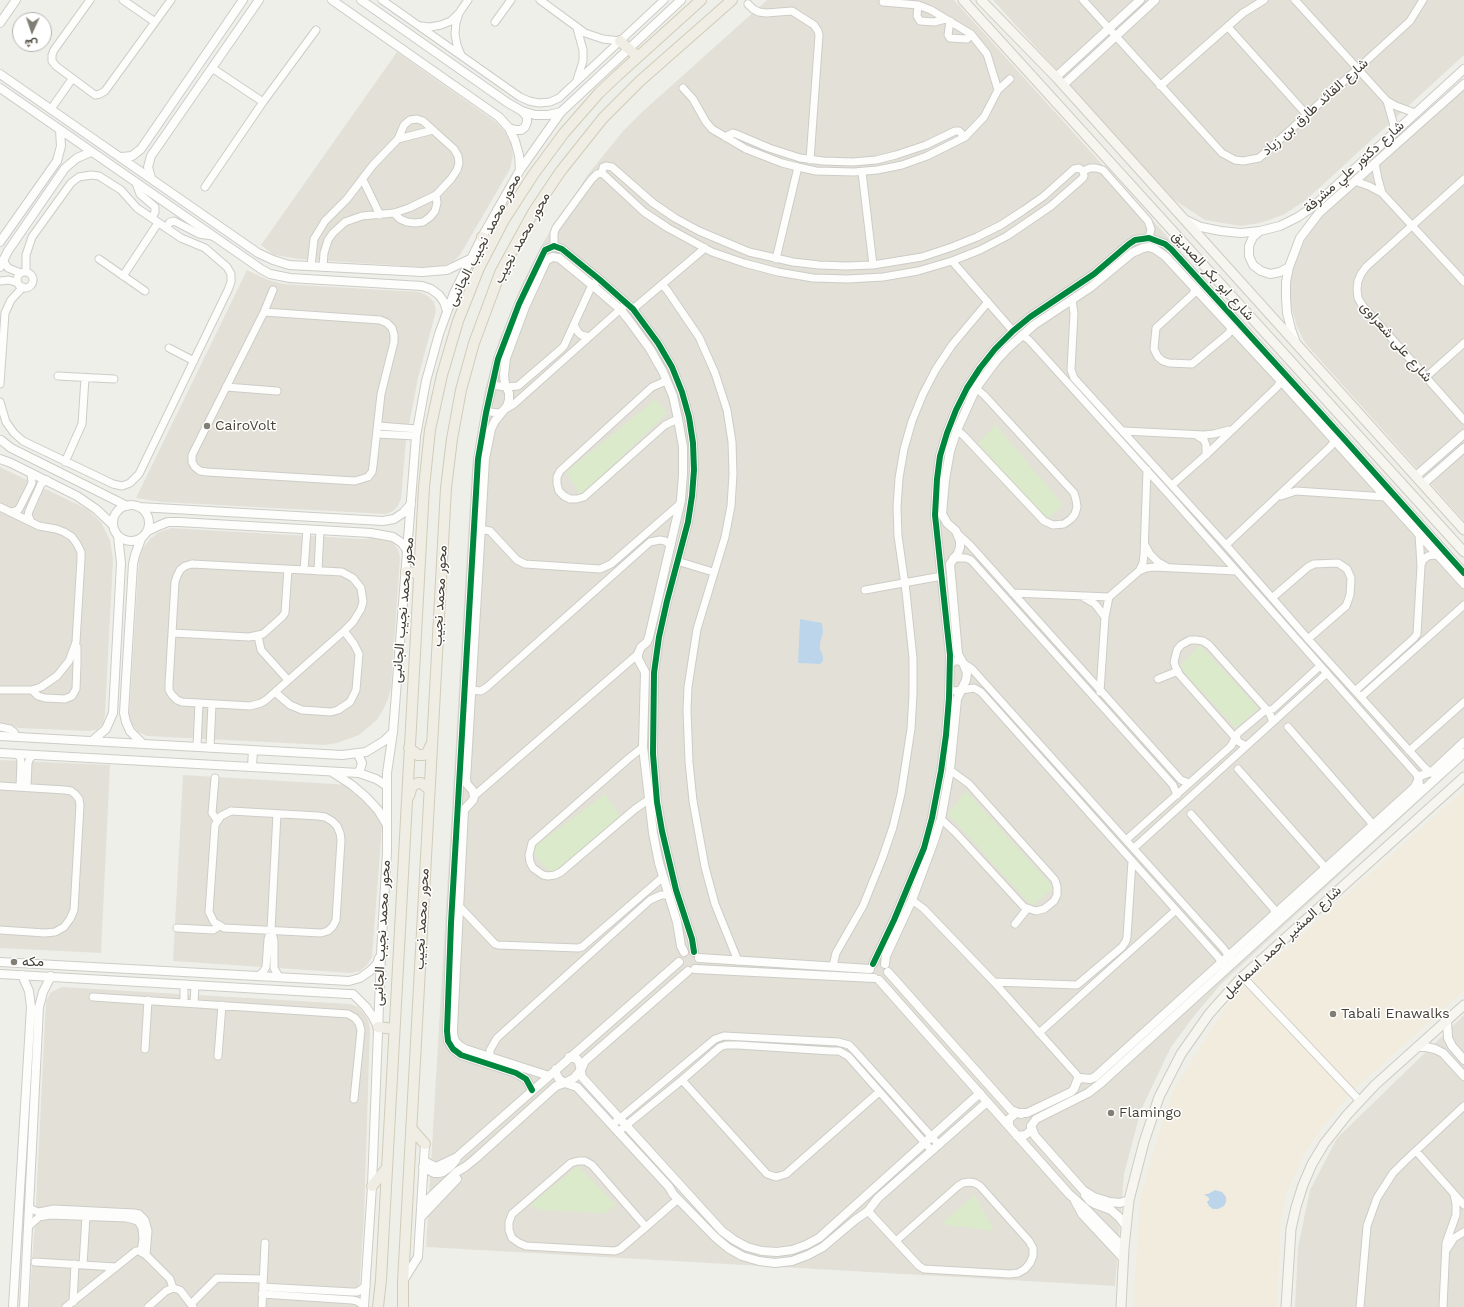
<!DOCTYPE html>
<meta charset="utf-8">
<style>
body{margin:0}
#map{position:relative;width:1464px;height:1307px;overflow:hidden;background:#efefea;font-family:"Work Sans",Vazirmatn,sans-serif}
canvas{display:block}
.north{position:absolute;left:12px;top:12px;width:40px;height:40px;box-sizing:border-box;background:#fff;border:1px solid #b5b3af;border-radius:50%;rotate:183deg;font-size:11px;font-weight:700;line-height:16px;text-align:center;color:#454136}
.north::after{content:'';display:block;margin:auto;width:14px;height:18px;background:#807e75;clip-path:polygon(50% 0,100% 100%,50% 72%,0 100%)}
</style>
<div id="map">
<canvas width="1464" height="1307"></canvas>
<div class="north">ش</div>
</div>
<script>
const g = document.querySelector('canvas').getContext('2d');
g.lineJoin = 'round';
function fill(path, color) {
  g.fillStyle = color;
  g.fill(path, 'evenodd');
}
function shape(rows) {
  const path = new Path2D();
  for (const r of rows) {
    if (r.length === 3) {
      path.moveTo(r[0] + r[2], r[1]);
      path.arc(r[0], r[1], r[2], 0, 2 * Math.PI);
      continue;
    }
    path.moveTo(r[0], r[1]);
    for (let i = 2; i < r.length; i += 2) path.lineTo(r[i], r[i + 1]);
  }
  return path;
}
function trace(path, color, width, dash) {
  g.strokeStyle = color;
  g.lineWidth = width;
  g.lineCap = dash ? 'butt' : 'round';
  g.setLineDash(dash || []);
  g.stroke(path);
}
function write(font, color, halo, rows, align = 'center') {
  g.font = font + ' "Work Sans",Vazirmatn,sans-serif';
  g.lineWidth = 3;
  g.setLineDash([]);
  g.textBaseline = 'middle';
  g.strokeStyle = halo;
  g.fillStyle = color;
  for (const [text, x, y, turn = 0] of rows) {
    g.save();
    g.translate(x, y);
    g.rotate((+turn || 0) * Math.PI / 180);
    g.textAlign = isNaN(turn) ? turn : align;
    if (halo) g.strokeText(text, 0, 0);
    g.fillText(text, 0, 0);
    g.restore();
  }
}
fill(shape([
 [767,0,954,0,1464,566,1464,760,1221,984,1194,1016,1171,1047,1141,1110,1124,1174,1115,1286,426,1247,472,467,485,389,499,340,522,284,544,241,589,173,624,130,642,112],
 [993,0,1464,0,1464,55,1305,201,1283,215,1260,223,1240,226,1205,220,1173,199],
 [397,52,496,122,505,132,511,143,513,156,510,169,460,255,453,262,436,268,299,259,274,255,261,245],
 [1464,89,1464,521,1305,343,1297,327,1290,303,1291,279,1296,259,1306,238,1318,220],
 [247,270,268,280,283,284,420,292,428,296,434,302,436,311,418,378,406,441,401,499,398,506,393,511,386,514,162,502,136,498],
 [0,467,87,509,101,522,110,540,113,559,105,715,103,724,97,730,88,731,18,728,9,724,0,723],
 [171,528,364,539,378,537,386,539,393,543,398,549,400,557,391,688,388,699,383,710,377,720,359,735,337,743,325,745,147,736,138,732,132,724,129,715,139,559,143,548,150,539,159,532],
 [0,760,110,765,101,953,0,948],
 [183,775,351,785,383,814,372,957,367,965,360,971,351,973,173,961],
 [62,987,350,1004,358,1007,364,1013,368,1020,370,1028,364,1217,358,1307,29,1307,36,1204,46,1001,51,992],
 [1464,1015,1464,1307,1295,1307,1298,1247,1310,1190,1337,1138]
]), '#e3e1d7');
fill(shape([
 [1464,790,1464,991,1356,1088,1324,1125,1303,1156,1287,1192,1281,1220,1277,1307,1133,1307,1140,1198,1163,1119,1175,1087,1212,1028,1235,994]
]), '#f1ecdd');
fill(shape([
 [656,399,667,413,581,496,566,472],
 [996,425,1063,505,1046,520,978,443],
 [1200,645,1258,708,1236,728,1179,667],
 [966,791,1054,888,1032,906,948,814],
 [605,794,621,818,552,874,530,850],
 [578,1166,616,1205,604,1213,542,1210,530,1205],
 [975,1195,994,1231,941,1224]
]), '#daeacb');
fill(shape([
 [800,619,822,623,823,632,820,643,820,649,823,657,823,661,820,664,798,663],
 [1215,1190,1222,1192,1226,1197,1226,1202,1224,1206,1218,1209,1213,1209,1209,1206,1207,1202,1209,1200,1209,1198,1204,1194,1208,1194]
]), '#bcd5eb');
const minor = shape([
 [90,0,54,50,52,55,52,61,56,66,95,95,100,94,105,91,171,0],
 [123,0,155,22],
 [382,0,520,97,529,101,539,103,550,102,559,98,664,0],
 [540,0,585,33,603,39,620,41],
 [1083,0,1222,153,1235,160,1243,161,1259,158,1265,153,1410,21,1423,0],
 [1295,0,1387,101,1396,106,1415,113],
 [883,2,918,5,931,10,971,34,987,54,998,90],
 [748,4,753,9,759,12,766,13,792,11,814,25,818,31,819,35,810,160],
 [918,5,917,16,920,21,934,22,946,19],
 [459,13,456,23,455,34,457,45,461,55],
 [950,21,948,35,950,38,967,39,971,34],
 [495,22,511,0],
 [421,26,430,27,441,25,451,21,459,13,468,0],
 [1228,27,1307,115],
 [212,68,263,102],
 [577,80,583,61,583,50,577,28],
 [1160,86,1243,13,1264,0],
 [683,88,693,99,706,122,712,129,746,149,782,163,798,167,816,171,854,172,877,170,902,165,927,156,965,137,984,117,998,90,1010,79],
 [1387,101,1393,122,1394,132],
 [51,109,72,79],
 [725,137,733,133,736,134,769,148,800,158,823,161,853,162,876,160,896,155,926,145,955,131,959,131,965,137],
 [398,139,433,130],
 [1375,163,1378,179,1382,193],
 [862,172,873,265],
 [602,173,603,167,606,166,612,167,653,203,675,218,699,231,749,252,793,262,819,265,846,266,873,265,922,257,952,247,977,237,1001,225,1024,210,1044,196,1074,169,1079,168,1083,171,1090,168,1096,168,1103,170,1148,221,1151,229,1149,238],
 [602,173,644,212,668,228,712,252,744,263,778,272,813,278,848,279,883,277,918,271,952,261,980,250,1007,236,1051,206,1083,178,1084,176,1083,171],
 [1464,179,1366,267,1361,274,1358,281,1357,289,1358,298,1362,305,1464,420],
 [363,180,380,215],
 [1355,181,1369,186,1382,193,1464,282],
 [136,183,140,194,155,207,155,212,152,218],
 [205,187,263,102,316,30],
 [394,213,400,219,407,222,415,223,423,222,430,217,435,211,437,203,436,195],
 [166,228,170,222,174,221,199,234,212,236],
 [554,246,554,233,556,228,591,180,597,174,602,173],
 [99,259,145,291],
 [776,259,798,167],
 [3,260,8,268,21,273],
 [952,261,1013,331],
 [311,266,314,239,325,221,347,199,373,165,398,139,404,125,410,120,417,119,423,121,454,149,458,156,459,163,457,170,451,179,436,195,409,208,394,213,362,216,345,222,333,233,328,240,324,253,323,267],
 [25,280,8],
 [123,276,158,223],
 [0,281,9,280,18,283],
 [662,285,667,290,699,337,715,373,727,410,732,442,733,474,731,506,725,537,697,629,688,687,687,710,689,762,693,801,705,867,715,904,738,961],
 [1196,288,1193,294,1156,328,1154,349,1158,357,1163,361,1169,363,1192,364,1228,334,1232,328],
 [1072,300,1074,313,1071,370,1074,378,1226,545,1308,639,1425,768,1430,772,1434,774],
 [633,309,705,248],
 [264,312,192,455,192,462,195,467,200,471,207,472,355,481,368,477,372,472,373,466,381,394,394,342,394,335,392,328,387,323,380,320,264,312,273,290],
 [574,325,578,332,581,335,589,337],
 [1022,335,1029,340,1171,497,1417,775,1420,786,1425,789],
 [169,348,194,361],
 [58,376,114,379],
 [1426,377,1464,343],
 [666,381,652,387,560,471,557,477,557,484,559,491,564,496,570,499,577,499,584,497,665,425,678,419],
 [0,384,5,313,11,300,23,287],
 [492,385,506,387,518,386,560,350,564,346,592,285,596,282],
 [226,387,277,391],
 [0,402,6,422,14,433,23,441,113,484,122,486,130,483,139,474,228,290,231,282,231,274,227,267,205,248,181,238,137,208,121,190,99,176,91,175,79,177,71,183,32,237,26,255,26,272],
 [487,409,490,412,499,413,514,404,624,306],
 [378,426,417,429],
 [957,430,964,436,1044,521,1053,525,1064,524,1071,519,1075,514,1077,507,1076,500,1074,493,985,396,976,388],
 [1124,431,1204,435,1214,434,1229,430],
 [377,434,416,436],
 [1196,435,1204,440,1206,445,1206,455],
 [65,462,82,424,85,378],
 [1172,485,1206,455,1277,387,1281,381],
 [1281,496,1296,491,1386,497],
 [0,507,39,526,56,529,64,532,72,537,77,544,81,552,81,559,76,642,69,661,57,676,41,687,32,690,0,690],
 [11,512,18,510,20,507,32,483,31,473],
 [31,522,28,515,29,511,41,484,47,480],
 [480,529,490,531,517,560,525,564,600,569,611,564,680,504],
 [958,534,970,545,1181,780,1189,783],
 [1145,545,1150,554,1158,562,1167,567],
 [1226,545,1330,447,1335,441],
 [953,558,966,558,971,560,1173,785,1177,795],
 [677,561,713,572],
 [192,564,342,572,353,578,361,588,363,602,361,609,353,622,344,631,266,700,261,703,250,706,182,702,177,700,172,695,169,690,169,684,175,582,177,576,180,570,185,566,192,564],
 [1421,565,1423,560,1428,556,1434,555,1439,556],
 [304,570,307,529],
 [318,571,320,530],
 [1139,571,1146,568,1154,567,1236,571],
 [865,590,942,576],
 [1013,593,1109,597],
 [1083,597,1095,604,1105,617],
 [1272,598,1308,567,1314,564,1338,563,1347,569,1351,578,1350,595,1346,606,1308,639],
 [172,633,249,637,263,634,282,617,285,613,288,569],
 [258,636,261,650,288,680],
 [950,665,954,661,960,661,972,669,1223,948,1232,960],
 [1158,679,1178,671],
 [949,689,955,691,974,688,981,692,1218,957,1224,966],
 [32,690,38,696,45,698,65,699,72,696,76,689,77,664,77,647],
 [471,690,481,691,487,687,650,542,660,540,665,541,671,545],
 [1355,691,1414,638,1417,634,1421,566,1419,534],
 [275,692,290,705,302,710,331,712,338,710,350,702,356,690,359,654,354,644,344,631],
 [1100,692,1105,617,1109,597,1139,571,1143,563,1144,554,1147,470],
 [1361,697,1464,605],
 [0,727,10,729,14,732,16,737],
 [1288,727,1370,821,1372,825],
 [1246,746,1239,742,1179,674,1176,668,1174,662,1177,650,1181,645,1190,640,1196,640,1203,641,1209,645,1269,712,1272,719,1272,722],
 [197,747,199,703],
 [643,747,628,759,532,843,529,855,530,862,533,868,543,875,548,876,555,875,561,872,635,809,648,800],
 [210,748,212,704],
 [1409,751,1464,702],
 [16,754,20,757,21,762,20,787],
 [1238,769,1324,866,1325,869],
 [215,778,212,813,217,820],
 [0,786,65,790,71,791,75,794,79,799,80,805,74,910,70,919,64,927,55,932,45,933,0,930],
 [27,787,28,763,30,758,34,755],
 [474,796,638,654],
 [231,811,318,816,325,817,332,821,337,826,340,833,341,840,336,920,333,926,328,931,321,933,224,928,214,922,209,912,215,825,221,816,231,811],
 [1191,814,1273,908,1276,914],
 [941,819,955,832,1024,907,1036,911,1044,909,1054,901,1057,895,1057,887,1055,880,969,784,950,770],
 [1126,840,1231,746,1238,733,1263,712,1273,709,1320,666],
 [1134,848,1327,673],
 [912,900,924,909,994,982,1076,1074,1079,1079],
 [459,906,495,944,498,945,578,948,582,947,663,877],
 [1015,924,1027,909],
 [177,928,213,930,219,926],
 [271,930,274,941,274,968,279,977],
 [833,966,836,953,863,906,882,859,893,827,901,794,911,729,913,694,913,658,906,592,898,536,897,507,899,478,904,449,912,421,923,394,936,369,952,345,988,302],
 [258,976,263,972,266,967,268,939,271,930,277,814],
 [1242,976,1360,1101],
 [994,982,1077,985,1122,947,1126,941,1127,937,1132,861],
 [93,997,348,1014,355,1018,359,1023,361,1030,354,1099],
 [184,1003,184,984],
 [194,1003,195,985],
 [1039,1033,1176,910],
 [145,1049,148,1000],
 [218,1056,222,1005],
 [490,1057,490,1050,497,1038,650,900,661,895,668,895],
 [682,1080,767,1174,776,1177,786,1174,879,1092],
 [612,1125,715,1039,724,1036,838,1042,849,1045,854,1050,939,1145],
 [618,1132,682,1080,720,1047,726,1045,738,1045,831,1051,839,1051,848,1056,932,1151],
 [1416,1151,1464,1205],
 [29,1207,33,1210,39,1212,54,1209,134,1213,139,1214,145,1220,148,1231,146,1255],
 [868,1211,919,1266,924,1269,1010,1274,1018,1273,1025,1269,1030,1263,1033,1256,1033,1248,1029,1241,980,1186,975,1183,969,1182,963,1183,958,1186,896,1241],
 [28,1227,39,1217,50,1215,127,1218,138,1221,142,1228,143,1239,141,1251],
 [646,1227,592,1165,585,1161,578,1161,571,1163,512,1214,509,1222,509,1230,512,1238,519,1243,526,1246,615,1251,620,1249,646,1227,678,1199],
 [1447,1249,1454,1238,1464,1232],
 [35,1262,116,1267],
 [83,1265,86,1216],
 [263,1287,352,1292,357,1292,366,1286],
 [262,1294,352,1300,357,1301,364,1306],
 [73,1302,75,1264],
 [191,1304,217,1278,263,1279],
 [66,1307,136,1251,139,1251,146,1255,170,1279,173,1288],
 [148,1307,166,1291,173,1288,180,1290,193,1307],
 [262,1307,265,1243],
 [1360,1307,1367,1226,1377,1198,1393,1173,1405,1161,1464,1106],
 [1443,1307,1446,1243,1456,1215,1456,1204,1454,1194]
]);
const tertiary = shape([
 [332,0,499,117,509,128,515,141,519,155,520,170],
 [361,0,508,103,522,111,535,115,548,115,561,112],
 [0,23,16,0],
 [0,74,258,253,273,260,289,265,422,272,447,270,470,259],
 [1056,77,1140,0],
 [1063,85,1155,0],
 [0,88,261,269,270,274,290,278,422,286,431,289,439,295,444,302,447,311],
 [509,128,516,130,521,130,525,127,527,122,527,117,522,111],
 [121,157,132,156,141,149,243,0],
 [151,178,148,167,151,156,259,0],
 [1184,219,1201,227,1221,231,1241,233,1260,231,1280,226,1298,217,1314,206,1464,69],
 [1260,231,1253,237,1249,246,1249,256,1253,265,1261,271,1270,274,1280,272,1289,267],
 [0,242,57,161,61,146,60,130],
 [0,267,8,251,65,168,77,158,91,152],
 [1296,343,1291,329,1287,313,1286,298,1286,282,1289,267,1300,238,1319,213,1464,84],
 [1,440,11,448,127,506],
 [0,459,11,463,77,496,96,509,113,525],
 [1416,476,1464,434],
 [1423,484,1464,448],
 [131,523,18],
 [139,507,383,521,394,519,403,513,411,504],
 [148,531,158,526,168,522,179,522,371,533,393,537,402,543,408,552],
 [141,539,135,555,133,564,124,713,126,722,130,731,143,744],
 [0,736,342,755,366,752,384,741,392,733],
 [92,741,106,729,113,713,121,563,118,536],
 [0,753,359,773,376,779,387,786],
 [358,754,362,763,359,773],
 [252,767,253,750],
 [332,772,352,785,366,797,378,810,387,825],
 [699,958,870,969],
 [0,962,349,981,360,978,370,971,377,964,379,958],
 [873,964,894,920,924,848,932,818,941,771,946,735,949,698,950,655,935,515,937,479,940,456,947,433,956,410,967,388,980,368,995,349,1013,331,1030,317,1094,274,1129,244,1135,240,1149,238,1165,244,1171,249,1345,440,1464,573],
 [885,964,886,956,912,900,934,841,941,819,950,770,957,699,966,680,967,673,964,665,958,654,950,564,958,553,960,547,960,541,956,531,947,523,942,514,945,480,950,451,957,430,976,388,996,361,1008,348,1034,325,1091,287,1132,253,1143,248,1149,247,1155,249,1165,256,1281,381,1464,584],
 [695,969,874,978],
 [888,972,1011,1110,1021,1114],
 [0,974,348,994,353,994,366,1007,373,1017,377,1025],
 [879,980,1069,1194,1087,1210,1124,1248],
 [1447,1021,1448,1038,1452,1046,1464,1060],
 [1417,1047,1426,1047,1435,1049,1443,1053,1464,1076],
 [569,1057,577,1059,579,1062,582,1077,722,1231,734,1240,747,1247,762,1251,777,1252,792,1250,806,1245,819,1238,980,1093],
 [556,1069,556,1073,559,1079,565,1083,577,1087,669,1187,673,1194,715,1237,728,1248,742,1256,759,1261,775,1263,792,1261,808,1255,823,1247,855,1220,868,1211,878,1198,987,1102],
 [549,1076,465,1049,460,1046,455,1041,453,1034,453,1028,464,810,473,800,474,797,473,791,467,784,466,780,485,459,491,429,495,421,507,406,509,400,509,393,505,384,504,375,506,358,525,307,546,261,552,257,559,258,592,285,620,309,628,319,650,349,663,372,673,396,678,419,683,447,683,474,681,500,649,637,647,642,641,647,638,654,638,659,645,672,643,747,653,833,659,863,677,922,681,946,684,952],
 [532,1090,526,1079,516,1073,461,1055,453,1049,448,1041,447,1031,451,923,478,459,486,413,498,359,519,304,543,254,545,250,554,246,562,249,599,279,633,309,658,343,672,367,682,392,689,417,693,443,694,470,692,496,688,522,667,601,659,637,654,673,653,754,657,802,662,831,676,890,692,939,694,952],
 [1009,1126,1009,1119,1016,1113,1027,1113,1071,1092,1074,1089,1077,1081,1081,1078,1090,1079,1095,1077,1415,787,1420,776,1433,771,1464,742],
 [1031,1126,1035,1136,1083,1190,1094,1197,1110,1202,1120,1203,1129,1200],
 [1017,1136,1025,1135,1028,1133,1031,1130,1031,1126,1036,1119,1088,1093,1101,1083,1464,753],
 [424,1161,436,1167,457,1157,679,962],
 [423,1167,434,1173,439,1173,443,1172,450,1167,456,1160],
 [1085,1195,1090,1201,1095,1204,1111,1210,1119,1217,1126,1226],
 [1075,1201,1082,1214,1123,1258],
 [421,1206,458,1171,465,1167,475,1159,556,1086,565,1083,574,1078,581,1070,585,1061,688,971],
 [421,1217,457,1179],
 [403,1281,418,1257,425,1144],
 [13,1307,31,1007,29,991,22,975],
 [24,1307,39,1007,43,992,51,976],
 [364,1307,372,1186,381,954,387,852,387,773,393,732,416,436,426,381,439,334,454,293,482,237,520,170,561,112,681,0]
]);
const secondary = shape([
 [963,0,1464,552],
 [981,0,1056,77,1464,530],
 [1121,1307,1124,1248,1129,1200,1144,1142,1159,1097,1181,1054,1209,1014,1241,978,1464,777],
 [1286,1307,1291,1229,1296,1207,1303,1185,1312,1164,1324,1144,1347,1115,1375,1085,1464,1005]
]);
const primary = shape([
 [620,41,638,57],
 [482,237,492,243],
 [406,572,419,573],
 [409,748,418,755,423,755,427,753,431,745],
 [409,796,412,786,418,783,421,783,429,789],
 [378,1027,394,1029],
 [411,1128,425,1144],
 [372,1186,386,1169],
 [378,1307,381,1280,424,487,430,430,442,375,458,321,479,268,504,220,533,175,564,133,599,93,618,75,701,0],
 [403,1307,403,1282,446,488,452,439,461,390,474,343,500,273,534,211,560,172,603,118,640,81,732,0]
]);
trace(minor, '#cdccc7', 9);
trace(tertiary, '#cdccc7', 10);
trace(secondary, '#ceccc1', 11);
trace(primary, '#d1ccb8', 12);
trace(minor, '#fdfdfc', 7);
trace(tertiary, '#fdfdfc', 8);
trace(secondary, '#f6f5ef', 9);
trace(primary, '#f0eee4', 10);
trace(shape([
 [873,964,894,920,924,848,932,818,941,771,946,735,949,698,950,655,935,515,937,479,940,456,947,433,956,410,967,388,980,368,995,349,1013,331,1030,317,1094,274,1129,244,1135,240,1149,238,1165,244,1171,249,1345,440,1464,573],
 [532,1090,526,1079,516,1073,461,1055,453,1049,448,1041,447,1031,451,923,478,459,486,413,498,359,519,304,543,254,545,250,554,246,562,249,599,279,633,309,658,343,672,367,682,392,689,417,693,443,694,470,692,496,688,522,667,601,659,637,654,673,653,754,657,802,662,831,676,890,692,939,694,952]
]), '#00873e', 6);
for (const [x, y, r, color] of [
 [207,426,4,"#807e75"],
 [14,962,4,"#807e75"],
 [1333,1014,4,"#807e75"],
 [1111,1113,4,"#807e75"]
]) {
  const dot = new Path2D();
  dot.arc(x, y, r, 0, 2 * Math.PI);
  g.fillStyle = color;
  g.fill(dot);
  trace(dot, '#fff', 1.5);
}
write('14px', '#454136', '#fff', [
 ["شارع القائد طارق بن زياد",1315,107,-42],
 ["شارع دكتور علي مشرفة",1354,167,-42],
 ["محور محمد نجيب",522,238,-61],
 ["محور محمد نجيب الجانبى",484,240,-63],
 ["شارع ابو بكر الصديق",1213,276,48],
 ["شارع على شعراوى",1396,342,49],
 ["محور محمد نجيب",440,596,-87],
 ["محور محمد نجيب الجانبى",403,610,-85],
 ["محور محمد نجيب",422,919,-87],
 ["محور محمد نجيب الجانبى",382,933,-87],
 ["شارع المشير احمد اسماعيل",1282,942,-43]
]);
write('14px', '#454136', '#fff', [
 ["CairoVolt",215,426],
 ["مكه",22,962],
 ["Tabali Enawalks",1341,1014],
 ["Flamingo",1119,1113]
], 'left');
</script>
